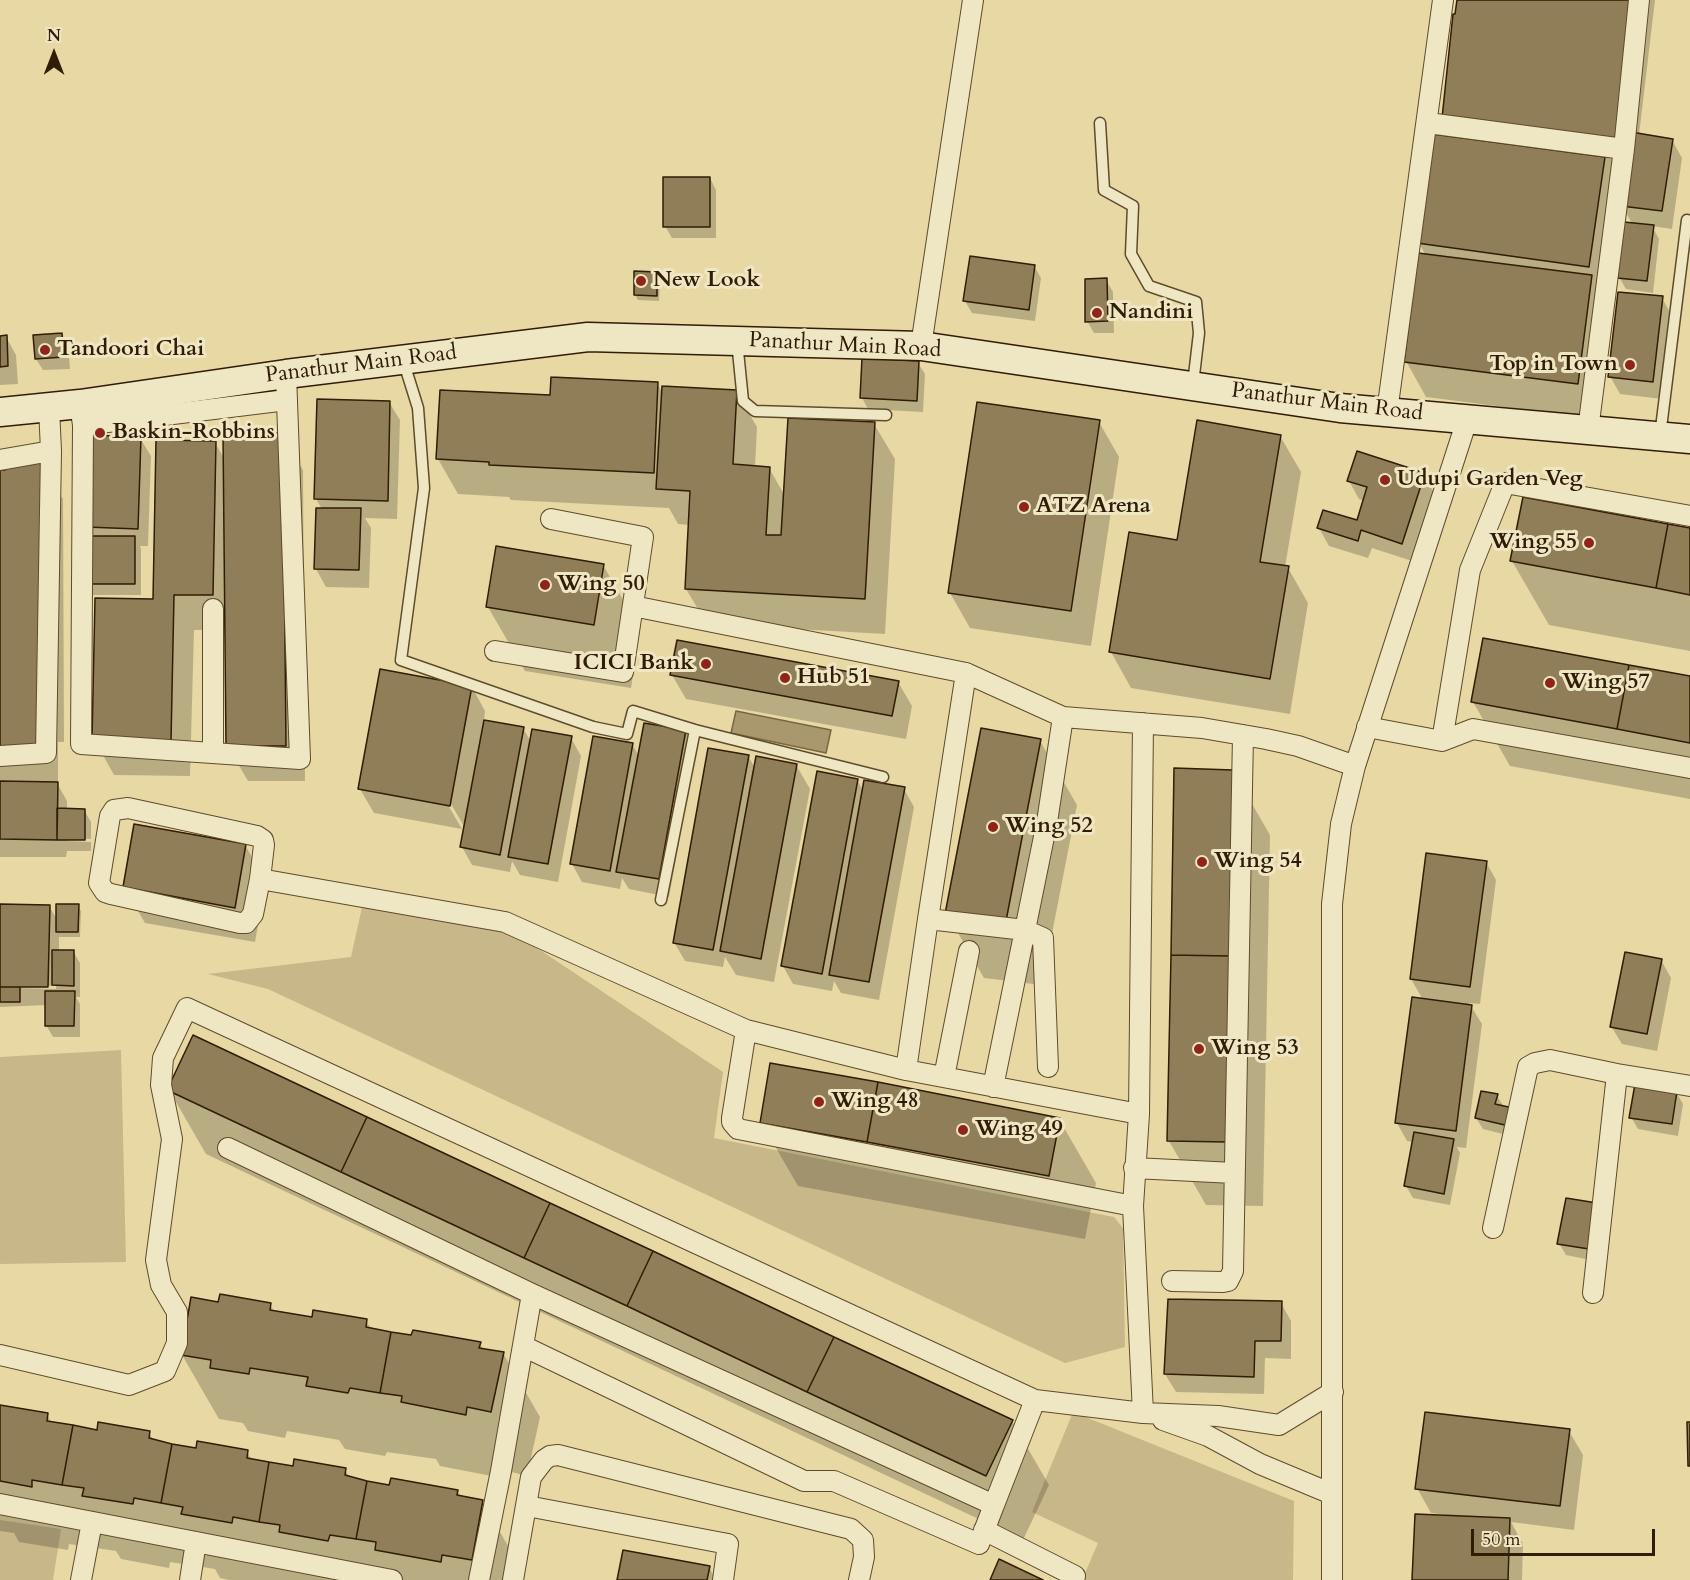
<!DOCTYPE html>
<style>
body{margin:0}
#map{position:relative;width:1690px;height:1580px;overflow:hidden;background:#e7d8a4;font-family:Cardo,serif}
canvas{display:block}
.north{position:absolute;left:24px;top:24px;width:60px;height:60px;-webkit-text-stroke:4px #efe6c4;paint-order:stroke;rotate:0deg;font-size:16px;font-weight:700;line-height:24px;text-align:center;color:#301d04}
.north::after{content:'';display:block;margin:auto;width:21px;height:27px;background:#301d04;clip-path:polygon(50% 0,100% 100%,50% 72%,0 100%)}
.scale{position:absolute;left:1471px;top:1529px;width:184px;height:27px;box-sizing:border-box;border:3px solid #301d04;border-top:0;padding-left:8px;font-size:18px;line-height:21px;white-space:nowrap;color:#301d04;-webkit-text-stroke:4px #efe6c4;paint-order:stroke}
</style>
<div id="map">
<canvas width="1690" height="1580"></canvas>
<div class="north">N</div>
<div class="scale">50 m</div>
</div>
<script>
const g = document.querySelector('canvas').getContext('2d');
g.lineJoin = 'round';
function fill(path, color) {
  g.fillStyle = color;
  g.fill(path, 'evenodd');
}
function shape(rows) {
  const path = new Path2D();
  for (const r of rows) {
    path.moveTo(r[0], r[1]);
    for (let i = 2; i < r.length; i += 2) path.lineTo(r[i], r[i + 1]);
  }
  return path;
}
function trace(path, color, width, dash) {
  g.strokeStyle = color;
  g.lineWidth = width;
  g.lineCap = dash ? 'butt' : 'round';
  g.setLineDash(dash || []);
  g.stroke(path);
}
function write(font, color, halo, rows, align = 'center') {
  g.font = font + ' Cardo,serif';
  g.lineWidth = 6;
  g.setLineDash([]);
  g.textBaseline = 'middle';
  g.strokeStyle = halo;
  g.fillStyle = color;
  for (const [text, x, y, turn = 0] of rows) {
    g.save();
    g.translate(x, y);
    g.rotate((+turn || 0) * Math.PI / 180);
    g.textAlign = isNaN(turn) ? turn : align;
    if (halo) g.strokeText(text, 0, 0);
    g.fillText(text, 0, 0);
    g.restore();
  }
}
fill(shape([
 [363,903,507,928,723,1072,714,1138,1114,1217,1123,1228,1125,1347,1065,1363,268,989,208,974,351,957],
 [121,1050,126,1262,0,1264,0,1057],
 [1073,1412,1294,1501,1293,1580,1082,1580,1098,1543,1032,1512],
 [0,1520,61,1529,53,1580,0,1580]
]), '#c8b889');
const water = shape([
 [736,711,831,730,826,753,731,733,736,711]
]);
fill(water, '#a9986e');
trace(water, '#796744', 1.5);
fill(shape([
 [1458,0,1655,0,1639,135,1672,140,1682,158,1672,229,1652,226,1659,239,1653,293,1626,289,1619,277,1633,225,1622,206,1598,419,1426,397,1406,361,1426,256,1419,243,1455,138,1444,118],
 [710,178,716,190,716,238,672,238,665,226],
 [1034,266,1041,278,1035,321,972,313,965,301],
 [657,273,660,278,659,301,638,300,635,295],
 [1106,280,1113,292,1114,333,1094,333,1087,321],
 [1662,298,1672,316,1662,399,1620,394,1610,376],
 [61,334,68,346,70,369,43,370,36,359],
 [0,337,6,337,16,355,18,384,0,385],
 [918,363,925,374,923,412,868,409,862,398],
 [657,383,663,394,736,391,757,427,755,467,769,468,785,496,874,424,895,459,885,634,707,624,686,589,690,525,678,524,669,508,511,500,509,497,458,494,438,459,551,397],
 [389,402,400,420,397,519,365,518,371,528,369,588,326,587,316,569,322,509,316,499],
 [1099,422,1119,457,1091,646,970,628,950,593],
 [282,435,303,470,305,781,248,781,227,745,226,630,194,630,190,776,114,775,94,739,154,600,215,443,224,458],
 [1280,436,1301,472,1285,567,1288,568,1308,603,1290,714,1131,688,1111,652,1178,542],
 [140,438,151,456,148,546,140,546,141,549,141,595,93,595,86,584,94,538,87,527],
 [42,464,63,499,64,742,58,742,58,785,67,801,67,810,84,810,91,822,91,839,67,838,67,841,91,842,91,851,67,851,66,857,0,857,0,471],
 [1424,474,1434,493,1412,561,1372,548,1368,558,1329,546,1319,528,1358,522,1365,501,1359,499,1349,481],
 [1690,530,1690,651,1549,625,1512,561],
 [603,565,640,629,631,688,525,671,488,607],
 [672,675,898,682,912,706,906,739,686,699],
 [1690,678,1690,799,1510,766,1473,702],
 [472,687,485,711,484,721,523,728,531,742,571,738,581,756,558,882,520,875,512,861,510,872,472,865,462,847,465,828,448,799,445,800,462,829,374,813,360,789],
 [685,731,696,749,669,897,629,889,622,878,620,889,582,882,572,864,632,744,639,756],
 [1040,741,1077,805,1042,985,984,978,947,914],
 [748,756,755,768,796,765,810,789,774,982,736,975,725,957,723,967,685,961,674,942],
 [1233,771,1270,835,1263,1206,1206,1205,1169,1141],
 [857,780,864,792,904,789,914,807,879,1000,841,993,834,981,832,991,793,984,783,966],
 [245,845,266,881,255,942,145,923,124,887],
 [1486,862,1496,880,1480,1004,1469,1003,1482,1024,1466,1148,1457,1147,1460,1153,1450,1205,1413,1198,1406,1186,1414,1142,1407,1141,1397,1123,1423,1000,1411,979],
 [0,906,49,906,58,921,78,906,81,911,80,937,59,937,59,951,73,951,80,963,80,997,76,997,80,1004,80,1037,53,1037,46,1025,47,1005,0,1007],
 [19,985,56,986,56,989,19,988],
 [1661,960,1671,978,1657,1051,1622,1044,1611,1026],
 [169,1090,1012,1421,1049,1485,1023,1540,206,1154],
 [1676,1092,1683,1104,1678,1136,1638,1129,1631,1117],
 [1497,1096,1504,1107,1515,1137,1483,1129,1476,1118],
 [1059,1119,1096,1183,1085,1239,798,1186,761,1122],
 [1567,1199,1595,1261,1566,1255,1559,1243],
 [1281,1303,1291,1321,1291,1359,1265,1358,1264,1394,1176,1392,1165,1374],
 [219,1304,270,1304,274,1312,313,1318,366,1321,372,1330,412,1337,480,1344,484,1350,503,1353,540,1417,527,1476,504,1470,502,1478,440,1466,436,1459,387,1452,385,1456,345,1449,339,1440,287,1431,285,1438,248,1431,243,1423,219,1419,182,1355],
 [0,1407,47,1415,52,1423,98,1432,149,1433,154,1441,197,1450,247,1452,252,1460,294,1468,345,1470,350,1478,391,1486,457,1491,461,1497,482,1501,519,1565,516,1580,229,1580,220,1578,215,1569,170,1562,169,1568,121,1559,116,1551,69,1544,68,1550,19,1542,14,1533,0,1531],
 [1569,1431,1583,1455,1574,1530,1511,1522,1523,1544,1522,1580,1414,1580,1447,1515,1431,1513,1417,1488],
 [709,1567,716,1580,619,1580]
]), '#0003');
const building = shape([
 [1457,0,1631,0,1615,141,1442,118,1453,14,1455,14,1457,0],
 [1631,132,1673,139,1662,211,1621,206,1631,132],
 [1433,134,1605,157,1589,267,1417,243,1433,134],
 [663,177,710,177,710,227,663,227,663,177],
 [1624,222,1654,225,1647,281,1617,278,1624,222],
 [1418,253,1592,275,1578,384,1404,362,1418,253],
 [970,256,1035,265,1029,310,963,301,970,256],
 [634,271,657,272,657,296,634,295,634,271],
 [1107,278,1108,321,1085,322,1085,279,1107,278],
 [1618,292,1663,296,1653,382,1608,377,1618,292],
 [62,333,64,357,35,359,33,335,62,333],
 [7,335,8,366,0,367,0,336,7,335],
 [862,358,919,361,917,401,860,398,862,358],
 [551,377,658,382,654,473,489,465,489,462,436,459,440,390,550,395,551,377],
 [662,386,737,390,733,464,770,467,766,535,781,535,788,418,875,422,865,599,685,589,690,491,656,489,662,386],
 [317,399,390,401,388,501,314,499,317,399],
 [977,402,1100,420,1071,611,948,593,977,402],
 [1197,420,1281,435,1260,562,1289,566,1270,679,1109,652,1129,532,1177,540,1197,420],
 [283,433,286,746,226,746,223,434,283,433],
 [89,435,141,437,138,529,86,527,89,435],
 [156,440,216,441,213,595,174,595,171,741,92,739,95,598,153,599,156,440],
 [1357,451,1425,473,1402,544,1361,530,1358,541,1317,528,1323,510,1357,520,1367,487,1347,481,1357,451],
 [5,462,43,462,38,751,0,751,0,470,5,470,5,462],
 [1523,497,1668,524,1656,588,1510,561,1523,497],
 [316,508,361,508,359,570,314,569,316,508],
 [1668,524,1690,528,1690,595,1656,588,1668,524],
 [85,536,135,536,135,584,85,584,85,536],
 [496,546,604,564,594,625,486,607,496,546],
 [1483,638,1629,665,1617,729,1471,702,1483,638],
 [677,640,899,681,892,716,670,675,677,640],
 [1629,665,1690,676,1690,743,1617,729,1629,665],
 [380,669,472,686,450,806,358,789,380,669],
 [484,720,524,727,500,855,460,847,484,720],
 [644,723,686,730,659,879,616,872,644,723],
 [981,728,1041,739,1006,921,945,914,981,728],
 [532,729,572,736,548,864,508,857,532,729],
 [593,736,633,743,610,871,570,864,593,736],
 [708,748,749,755,713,950,673,943,708,748],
 [756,756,797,764,761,959,720,951,756,756],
 [1174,768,1233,770,1230,956,1171,955,1174,768],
 [817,771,858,779,822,974,781,966,817,771],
 [864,780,905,787,869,982,829,975,864,780],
 [0,781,58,782,57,840,0,839,0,781],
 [57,808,85,809,85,840,57,840,57,808],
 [134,824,246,844,235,908,123,887,134,824],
 [1426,853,1487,861,1470,987,1410,979,1426,853],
 [0,904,50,905,48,987,0,987,0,904],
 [56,904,79,904,78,932,56,932,56,904],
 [52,950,74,950,74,986,52,985,52,950],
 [1625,952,1662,959,1647,1034,1610,1027,1625,952],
 [1171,955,1230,956,1227,1142,1167,1141,1171,955],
 [0,987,20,987,20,1002,0,1002,0,987],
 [45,991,75,991,74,1026,45,1026,45,991],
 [1412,997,1472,1005,1456,1131,1395,1123,1412,997],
 [193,1035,367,1117,341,1172,167,1090,193,1035],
 [770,1063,878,1082,867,1142,760,1123,770,1063],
 [878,1082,1060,1118,1049,1176,867,1142,878,1082],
 [1635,1084,1677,1091,1672,1124,1629,1118,1635,1084],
 [1481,1091,1498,1094,1495,1104,1513,1108,1509,1126,1475,1118,1481,1091],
 [367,1117,550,1203,524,1258,341,1172,367,1117],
 [1414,1132,1454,1139,1444,1194,1404,1186,1414,1132],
 [1566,1198,1597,1203,1589,1249,1557,1244,1566,1198],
 [550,1203,653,1251,627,1306,524,1258,550,1203],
 [653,1251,834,1337,807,1392,627,1306,653,1251],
 [220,1294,271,1303,270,1310,312,1317,313,1310,367,1319,366,1327,391,1332,380,1393,350,1388,348,1393,306,1386,308,1377,250,1368,249,1374,210,1368,211,1360,181,1355,191,1297,218,1302,220,1294],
 [1168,1299,1282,1301,1281,1341,1255,1341,1254,1377,1164,1374,1168,1299],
 [413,1330,481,1342,479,1348,504,1352,491,1412,467,1407,466,1415,401,1402,402,1396,380,1393,391,1332,411,1335,413,1330],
 [834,1337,1013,1420,986,1476,807,1392,834,1337],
 [0,1405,48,1413,47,1421,73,1425,62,1485,32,1480,32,1487,0,1481,0,1405],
 [1425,1412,1570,1429,1560,1506,1415,1489,1425,1412],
 [98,1422,150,1431,149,1438,172,1444,161,1503,134,1498,133,1504,82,1496,84,1488,62,1485,73,1425,97,1430,98,1422],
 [1687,1422,1690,1422,1690,1466,1688,1466,1687,1422],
 [197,1441,248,1450,247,1458,269,1462,259,1522,233,1517,232,1523,181,1514,183,1507,161,1503,172,1444,196,1448,197,1441],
 [294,1459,346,1468,345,1475,367,1481,356,1539,330,1535,328,1541,279,1532,280,1525,259,1522,269,1462,293,1466,294,1459],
 [391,1478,458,1490,457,1495,483,1500,472,1560,442,1555,441,1562,375,1550,376,1542,356,1539,367,1481,389,1485,391,1478],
 [1415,1514,1510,1518,1508,1580,1412,1580,1415,1514],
 [623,1550,710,1566,707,1580,617,1580,623,1550],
 [999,1559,1043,1580,990,1580,999,1559]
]);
fill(building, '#8f7e57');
trace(building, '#301d04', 1.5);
const lane = shape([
 [1100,123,1104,190,1133,206,1131,254,1149,286,1196,302,1199,333,1193,384],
 [737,341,743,401,755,411,886,415],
 [403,360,418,408,424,488,401,660,593,727,627,734,633,711,695,730,883,777],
 [1660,436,1687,220],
 [661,900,695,730]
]);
const street = shape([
 [1428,123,1624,149],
 [921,346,973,0],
 [80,404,83,425,81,744,300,759,286,374],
 [1387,412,1443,0],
 [83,425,287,400],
 [1588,430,1624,149,1639,0],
 [0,460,51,451],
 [633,606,966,673,1063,717,1202,728,1266,739,1298,746,1355,766],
 [213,609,213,753],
 [495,651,623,672,643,537,551,519],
 [1143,723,1139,1114,1133,1206,1143,1413],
 [1367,727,1442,741,1473,729,1690,768],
 [1442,741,1470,570,1505,483,1690,516],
 [0,756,46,753,51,451,49,407],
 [260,879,253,914,246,923,240,923,111,894,105,892,99,883,110,816,114,810,128,808,257,836,263,840,264,845,260,879,505,922,746,1030,906,1070,1139,1114],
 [928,919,966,673],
 [746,1030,732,1118,732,1122,738,1129,1133,1206],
 [906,1070,928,919,1025,930,1043,938,1048,1067],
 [944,1077,969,951],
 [993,1087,1047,822,1063,717],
 [228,1148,532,1294,994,1505,1035,1400],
 [1134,1168,1234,1173],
 [1493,1228,1528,1067,1535,1063,1550,1060,1617,1074],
 [1172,1281,1223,1282,1228,1281,1233,1271,1243,735],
 [1593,1293,1617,1074,1690,1086],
 [523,1346,804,1481,834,1481,979,1544,994,1505],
 [0,1355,129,1385,165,1371,177,1343,177,1312,161,1285,156,1260,172,1139,161,1085,163,1058,187,1008,1035,1400,1143,1413,1218,1416,1279,1425,1333,1392],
 [1163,1420,1208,1436,1260,1464,1332,1494],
 [0,1504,392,1580],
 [527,1506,728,1544,723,1580],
 [984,1530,1075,1576],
 [81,1580,92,1522],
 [190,1580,196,1542],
 [479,1580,501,1471,532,1294],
 [513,1580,531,1477,544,1460,550,1456,558,1455,851,1529,863,1540,864,1557,859,1580],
 [1332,1580,1332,904,1341,824,1355,766,1467,420]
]);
const secondary = shape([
 [0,412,80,404,286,374,588,337,921,346,1340,408,1690,439]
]);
trace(lane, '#5e4c2c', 13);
trace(street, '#5e4c2c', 22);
trace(secondary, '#301d04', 31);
trace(lane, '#efe6c4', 10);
trace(street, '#efe6c4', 20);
trace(secondary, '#efe6c4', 28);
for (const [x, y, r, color] of [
 [641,281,6,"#8f2418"],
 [1097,313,6,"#8f2418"],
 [45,350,6,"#8f2418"],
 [1630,365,6,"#8f2418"],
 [100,433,6,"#8f2418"],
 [1385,480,6,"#8f2418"],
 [1024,507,6,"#8f2418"],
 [1589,543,6,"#8f2418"],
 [545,585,6,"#8f2418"],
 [706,664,6,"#8f2418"],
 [785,678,6,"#8f2418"],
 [1550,683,6,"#8f2418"],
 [993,827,6,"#8f2418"],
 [1202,862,6,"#8f2418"],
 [1199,1049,6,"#8f2418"],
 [819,1102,6,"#8f2418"],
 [963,1130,6,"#8f2418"]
]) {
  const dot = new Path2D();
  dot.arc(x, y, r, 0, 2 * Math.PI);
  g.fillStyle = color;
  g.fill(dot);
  trace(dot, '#efe6c4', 2);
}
write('bold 22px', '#301d04', '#efe6c4', [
 ["New Look",653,281],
 ["Nandini",1109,313],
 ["Tandoori Chai",57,350],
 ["Top in Town",1618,365,"right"],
 ["Baskin-Robbins",112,433],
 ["Udupi Garden Veg",1397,480],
 ["ATZ Arena",1036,507],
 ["Wing 55",1577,543,"right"],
 ["Wing 50",557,585],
 ["ICICI Bank",694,664,"right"],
 ["Hub 51",797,678],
 ["Wing 57",1562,683],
 ["Wing 52",1005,827],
 ["Wing 54",1214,862],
 ["Wing 53",1211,1049],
 ["Wing 48",831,1102],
 ["Wing 49",975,1130]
], 'left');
write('22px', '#301d04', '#efe6c4', [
 ["Panathur Main Road",845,346,3],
 ["Panathur Main Road",361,365,-7],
 ["Panathur Main Road",1327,403,7]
]);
</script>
